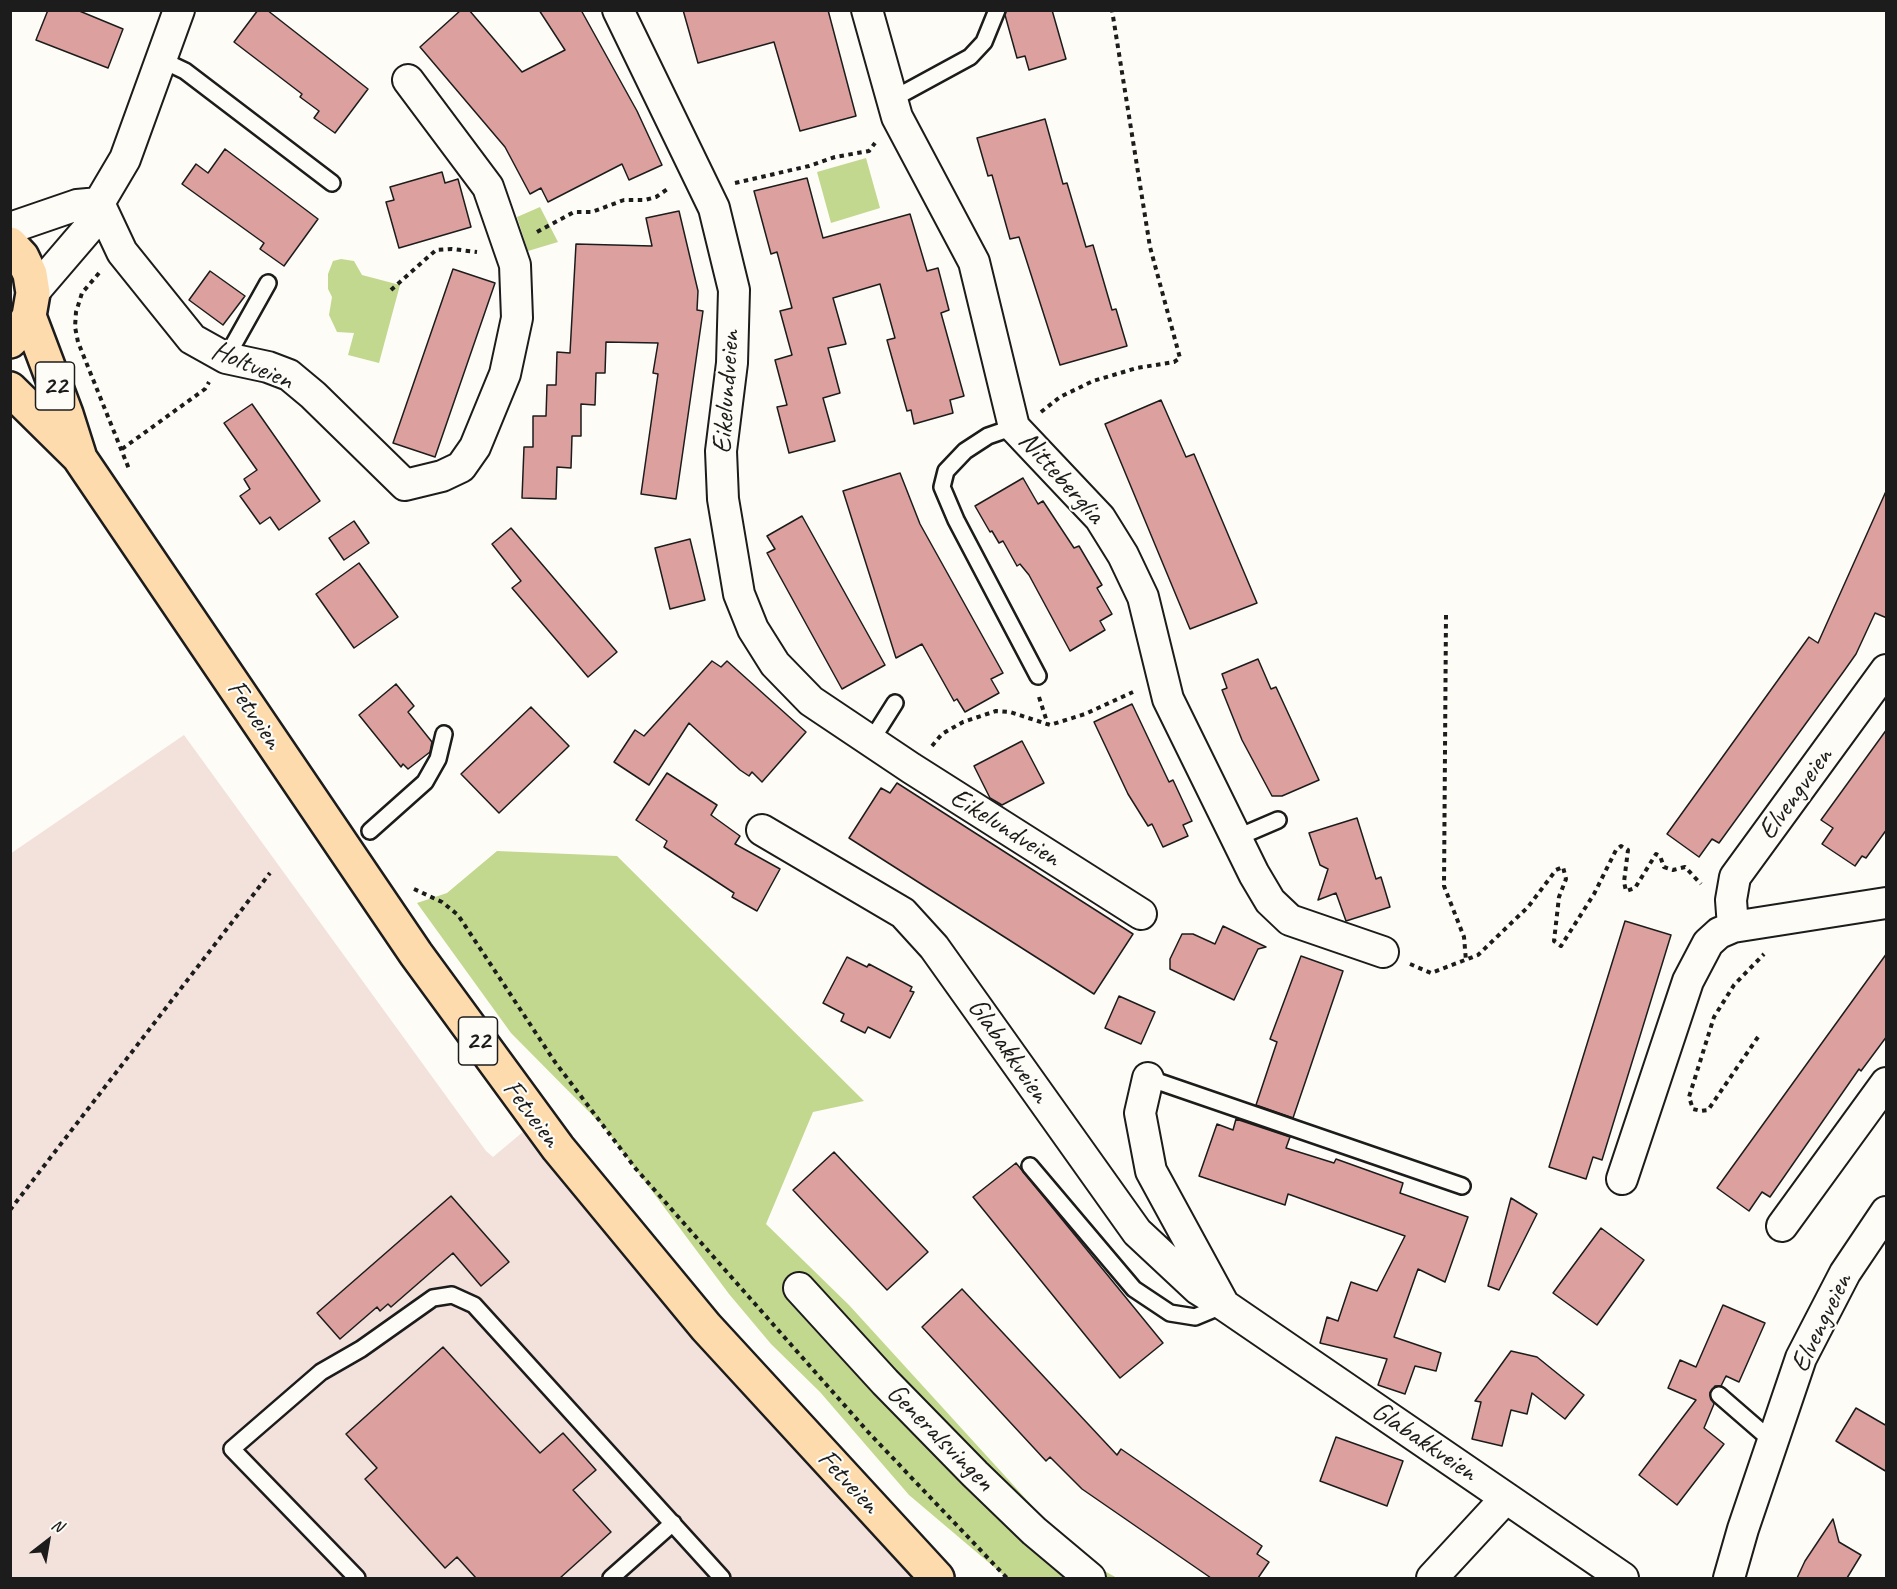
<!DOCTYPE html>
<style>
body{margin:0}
#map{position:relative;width:1897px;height:1589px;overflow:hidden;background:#fdfcf7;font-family:Caveat,sans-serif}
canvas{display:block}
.frame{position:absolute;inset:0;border:12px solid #1c1c1c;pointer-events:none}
.north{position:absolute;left:18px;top:1511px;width:60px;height:60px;-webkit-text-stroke:4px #fdfcf7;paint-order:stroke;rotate:31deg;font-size:16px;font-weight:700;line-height:24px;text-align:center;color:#1c1c1c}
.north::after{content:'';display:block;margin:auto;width:21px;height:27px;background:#1c1c1c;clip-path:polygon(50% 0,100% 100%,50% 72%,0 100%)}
</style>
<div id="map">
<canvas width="1897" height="1589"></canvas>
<div class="frame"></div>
<div class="north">N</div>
</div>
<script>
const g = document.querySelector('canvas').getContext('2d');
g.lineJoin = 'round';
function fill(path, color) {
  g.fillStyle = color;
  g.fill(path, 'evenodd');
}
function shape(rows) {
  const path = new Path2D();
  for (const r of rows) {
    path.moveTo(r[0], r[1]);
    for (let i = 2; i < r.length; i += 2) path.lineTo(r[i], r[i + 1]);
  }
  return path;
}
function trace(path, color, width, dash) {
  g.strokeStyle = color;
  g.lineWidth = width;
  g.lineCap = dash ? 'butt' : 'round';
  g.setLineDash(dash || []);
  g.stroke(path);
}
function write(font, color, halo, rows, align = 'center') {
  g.font = font + ' Caveat,sans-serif';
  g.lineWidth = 4.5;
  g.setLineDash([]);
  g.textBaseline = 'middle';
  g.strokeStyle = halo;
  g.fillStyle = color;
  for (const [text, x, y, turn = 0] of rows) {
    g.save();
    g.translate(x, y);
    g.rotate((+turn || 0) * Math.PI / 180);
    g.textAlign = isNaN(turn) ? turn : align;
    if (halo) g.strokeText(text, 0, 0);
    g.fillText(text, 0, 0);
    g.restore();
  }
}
fill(shape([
 [184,735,486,1151,493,1157,530,1126,917,1578,11,1578,10,854]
]), '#f3e1dc');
fill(shape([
 [866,158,880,208,831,223,817,172],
 [540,207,558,242,528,251,517,217],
 [341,259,354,261,362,275,400,285,379,363,348,355,354,333,337,332,329,315,332,297,328,289,328,274,333,261],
 [497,851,617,856,864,1101,813,1112,766,1224,849,1305,1078,1556,1117,1578,1007,1578,909,1495,820,1392,771,1344,729,1294,605,1128,511,1033,417,903,447,893]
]), '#c2d88e');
const building = shape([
 [48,10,77,10,123,29,108,68,36,40,48,10],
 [258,10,267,10,368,89,335,133,314,118,319,111,300,97,302,94,234,42,258,10],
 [461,10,469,10,522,72,565,50,539,10,581,10,637,111,662,165,629,180,622,164,548,202,541,188,530,194,505,147,420,47,461,10],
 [683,10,828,10,856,116,800,131,774,42,698,63,683,10],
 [1006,10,1052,10,1066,59,1029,70,1025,56,1017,58,1005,15,1006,10],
 [1045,119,1063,184,1067,183,1086,247,1093,245,1112,310,1116,309,1127,346,1060,365,1019,237,1010,239,992,175,988,176,977,138,1045,119],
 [225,149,318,219,284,266,260,249,264,243,182,184,196,164,208,173,225,149],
 [442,172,445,183,458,179,471,227,399,248,386,202,394,200,390,187,442,172],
 [807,178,823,238,910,214,927,271,938,268,949,310,941,313,964,396,950,400,953,413,914,424,911,410,907,411,887,340,895,338,880,284,833,298,846,344,828,348,840,393,823,398,835,441,789,453,777,407,787,405,775,360,792,355,780,311,792,308,777,252,771,254,754,191,807,178],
 [679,211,698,291,697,310,703,311,676,499,641,494,658,374,653,373,658,343,606,342,605,373,596,373,595,405,581,404,581,436,572,436,571,468,557,467,556,499,522,498,524,447,533,447,533,416,546,416,547,385,556,385,557,352,570,353,576,244,652,246,646,218,679,211],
 [453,269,495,283,435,457,393,443,453,269],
 [210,271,245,296,223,325,189,300,210,271],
 [1161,400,1186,457,1194,454,1257,603,1190,629,1105,424,1161,400],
 [252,404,320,501,279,530,270,517,260,524,240,496,250,489,244,479,257,470,224,423,252,404],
 [900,473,920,524,1003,673,991,679,999,693,965,712,957,699,954,701,922,644,896,658,843,491,900,473],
 [1023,478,1038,504,1043,501,1074,548,1079,546,1102,585,1097,588,1112,614,1100,621,1105,630,1070,651,1029,575,1020,564,1017,566,1003,541,999,543,992,531,990,532,975,506,1023,478],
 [1887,489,1887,618,1875,613,1856,654,1844,671,1719,843,1712,839,1699,857,1667,834,1809,637,1818,643,1887,489],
 [802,516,885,665,842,689,767,553,775,549,767,536,802,516],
 [354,521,369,543,344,560,329,538,354,521],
 [511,528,617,652,588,677,512,588,521,581,492,544,511,528],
 [690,539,705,600,670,609,655,548,690,539],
 [359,563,398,617,354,648,316,594,359,563],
 [1258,659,1271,689,1276,687,1319,780,1282,796,1272,796,1242,740,1222,690,1227,688,1222,674,1258,659],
 [712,661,721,667,727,661,806,732,762,782,752,772,749,776,740,770,689,723,649,785,614,762,635,730,644,736,712,661],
 [396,684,414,706,408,712,432,742,430,752,408,769,403,764,401,767,359,715,396,684],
 [1132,704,1169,782,1173,780,1192,821,1183,825,1188,836,1163,847,1152,824,1148,826,1128,794,1094,722,1132,704],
 [531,707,569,746,499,813,461,774,531,707],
 [1887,729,1887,829,1866,858,1862,856,1855,866,1822,844,1833,828,1821,820,1887,729],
 [1022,741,1044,783,1002,805,990,798,974,766,1022,741],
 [667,773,717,805,711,815,740,836,735,844,780,869,757,911,732,897,734,893,664,847,667,841,636,820,667,773],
 [897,783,1133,934,1094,994,849,838,881,788,890,793,897,783],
 [1357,818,1376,879,1381,877,1390,907,1346,921,1336,893,1318,900,1328,869,1320,865,1309,833,1357,818],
 [1625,921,1671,935,1602,1160,1593,1157,1586,1179,1549,1167,1625,921],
 [1223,926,1266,947,1258,949,1234,1000,1170,969,1170,959,1182,934,1193,934,1215,944,1223,926],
 [1887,953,1887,1036,1861,1071,1859,1069,1770,1197,1762,1192,1749,1211,1717,1188,1887,953],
 [1301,956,1343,971,1293,1118,1256,1105,1277,1042,1270,1039,1301,956],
 [847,957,867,967,869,964,912,987,910,991,914,992,890,1038,868,1027,865,1033,841,1021,844,1014,823,1003,847,957],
 [1119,996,1155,1012,1141,1044,1105,1028,1119,996],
 [1236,1119,1290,1137,1286,1148,1334,1163,1336,1159,1403,1183,1400,1193,1468,1217,1445,1282,1418,1269,1394,1337,1441,1353,1436,1371,1415,1366,1405,1394,1378,1385,1387,1359,1320,1343,1327,1317,1338,1321,1351,1282,1377,1291,1405,1236,1288,1194,1285,1205,1199,1176,1217,1124,1233,1130,1236,1119],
 [834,1152,928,1252,887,1290,793,1190,834,1152],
 [1016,1163,1163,1343,1120,1378,973,1197,1016,1163],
 [451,1196,509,1262,481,1286,453,1253,391,1307,388,1304,380,1311,377,1307,340,1339,317,1313,451,1196],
 [1511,1198,1537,1214,1499,1290,1488,1286,1511,1198],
 [1601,1228,1644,1260,1597,1325,1553,1293,1601,1228],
 [962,1289,1117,1455,1121,1449,1262,1546,1257,1554,1269,1562,1258,1578,1211,1578,1082,1489,1050,1457,1046,1461,922,1327,962,1289],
 [1723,1305,1765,1323,1739,1382,1726,1376,1721,1386,1715,1386,1710,1393,1714,1404,1704,1428,1724,1444,1677,1505,1639,1475,1696,1400,1668,1388,1680,1360,1696,1367,1723,1305],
 [443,1347,540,1453,563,1433,596,1470,573,1490,611,1532,560,1578,476,1578,457,1557,445,1568,365,1479,377,1468,346,1434,443,1347],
 [1511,1351,1537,1357,1584,1395,1565,1419,1532,1393,1527,1414,1511,1410,1502,1446,1472,1439,1481,1402,1475,1401,1511,1351],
 [1856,1408,1887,1426,1887,1472,1836,1441,1856,1408],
 [1336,1437,1403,1461,1387,1506,1320,1481,1336,1437],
 [1833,1519,1839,1542,1861,1555,1847,1578,1797,1578,1805,1561,1833,1519]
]);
fill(building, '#dca19e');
trace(building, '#1c1c1c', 1.5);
const lane = shape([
 [162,60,185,71,332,183],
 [891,100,970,57,984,42,997,10],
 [226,358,268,283],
 [1014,427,988,436,965,451,946,471,942,487,956,520,1038,676],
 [871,741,895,703],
 [370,831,425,782,438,759,444,734],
 [1236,838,1278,820],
 [1148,1078,1462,1186],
 [1030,1166,1134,1289,1170,1313,1195,1317,1224,1305],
 [1719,1395,1772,1441],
 [357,1578,232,1449,321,1372,361,1349,433,1298,452,1295,474,1305,722,1578],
 [611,1578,673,1523]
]);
const street = shape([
 [618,10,714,208,734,290,732,363,721,451,723,499,739,594,753,629,775,664,811,701,911,768,1141,914],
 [867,10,897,117,974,262,1014,427,1100,518,1123,555,1143,597,1168,699,1254,874,1270,901,1290,920,1383,952],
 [99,203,122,252,192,339,226,358,268,367,289,375,313,395,405,485,442,476,461,467,475,447,505,374,517,318,515,265,488,187,408,80],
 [10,228,77,205,99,203],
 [33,293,87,230,99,203,125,159,179,10],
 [762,830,903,913,934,947,1137,1232,1198,1289,1214,1299],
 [1733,927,1731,900,1735,877,1886,670],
 [1148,1078,1140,1113,1151,1171,1224,1305,1623,1578],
 [1622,1179,1688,981,1708,943,1719,933,1733,927,1886,903],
 [1782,1226,1886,1083],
 [799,1288,885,1382,975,1474,1034,1531,1090,1578],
 [1432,1578,1506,1498],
 [1729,1578,1743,1529,1801,1358,1845,1273,1886,1212]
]);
const highway = shape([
 [10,244,22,257,30,274,33,293,29,316,22,329,10,341],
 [29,316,66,414,79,455],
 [10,389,79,457,416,954,558,1148,706,1327,937,1578]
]);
trace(lane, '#1c1c1c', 20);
trace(street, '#1c1c1c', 34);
trace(highway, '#1c1c1c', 38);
trace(shape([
 [735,183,809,166,835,157,869,151,875,143],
 [537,232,574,212,592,212,624,200,645,200,656,197,669,188],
 [99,273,82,293,76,312,75,327,78,342,129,469],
 [391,290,436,250,452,249,477,252],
 [1041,412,1060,397,1093,381,1137,368,1174,362,1180,358,1150,247,1112,10],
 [122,449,205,389,209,382],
 [1446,615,1444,886,1464,937,1466,961],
 [1039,697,1048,725],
 [932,746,942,734,963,722,996,711,1010,712,1050,725,1085,714,1133,692],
 [414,889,442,902,458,915,555,1062,636,1169,869,1433,1007,1578],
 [1410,964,1431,973,1478,955,1528,907,1556,870,1563,867,1566,879,1559,897,1554,941,1561,946,1594,894,1616,850,1621,846,1628,850,1624,882,1626,891,1635,888,1656,854,1660,856,1664,867,1673,870,1685,867,1701,884],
 [1758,1037,1708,1110,1701,1111,1693,1109,1689,1097,1714,1017,1734,985,1764,954],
 [10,1210,270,873]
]), '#1c1c1c', 4, [4.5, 4.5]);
trace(lane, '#fdfcf7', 15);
trace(street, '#fdfcf7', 30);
trace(highway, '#fedbac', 33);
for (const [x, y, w] of [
 [55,386,39],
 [478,1041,39]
]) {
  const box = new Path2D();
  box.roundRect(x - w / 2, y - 24, w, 48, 4.5);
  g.fillStyle = '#fdfcf7';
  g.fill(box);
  trace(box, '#1c1c1c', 1.5);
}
write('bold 27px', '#1c1c1c', null, [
 ["22",55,386],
 ["22",478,1041]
]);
write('28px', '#1c1c1c', '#fdfcf7', [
 ["Holtveien",252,366,23],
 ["Eikelundveien",727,392,-86],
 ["Nitteberglia",1061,478,48],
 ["Fetveien",254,715,56],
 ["Elvengveien",1796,794,-54],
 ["Eikelundveien",1005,828,32],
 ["Glabakkveien",1008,1051,55],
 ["Fetveien",531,1114,53],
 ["Elvengveien",1822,1323,-64],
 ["Generalsvingen",940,1438,45],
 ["Glabakkveien",1424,1442,34],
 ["Fetveien",848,1482,47]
]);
</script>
